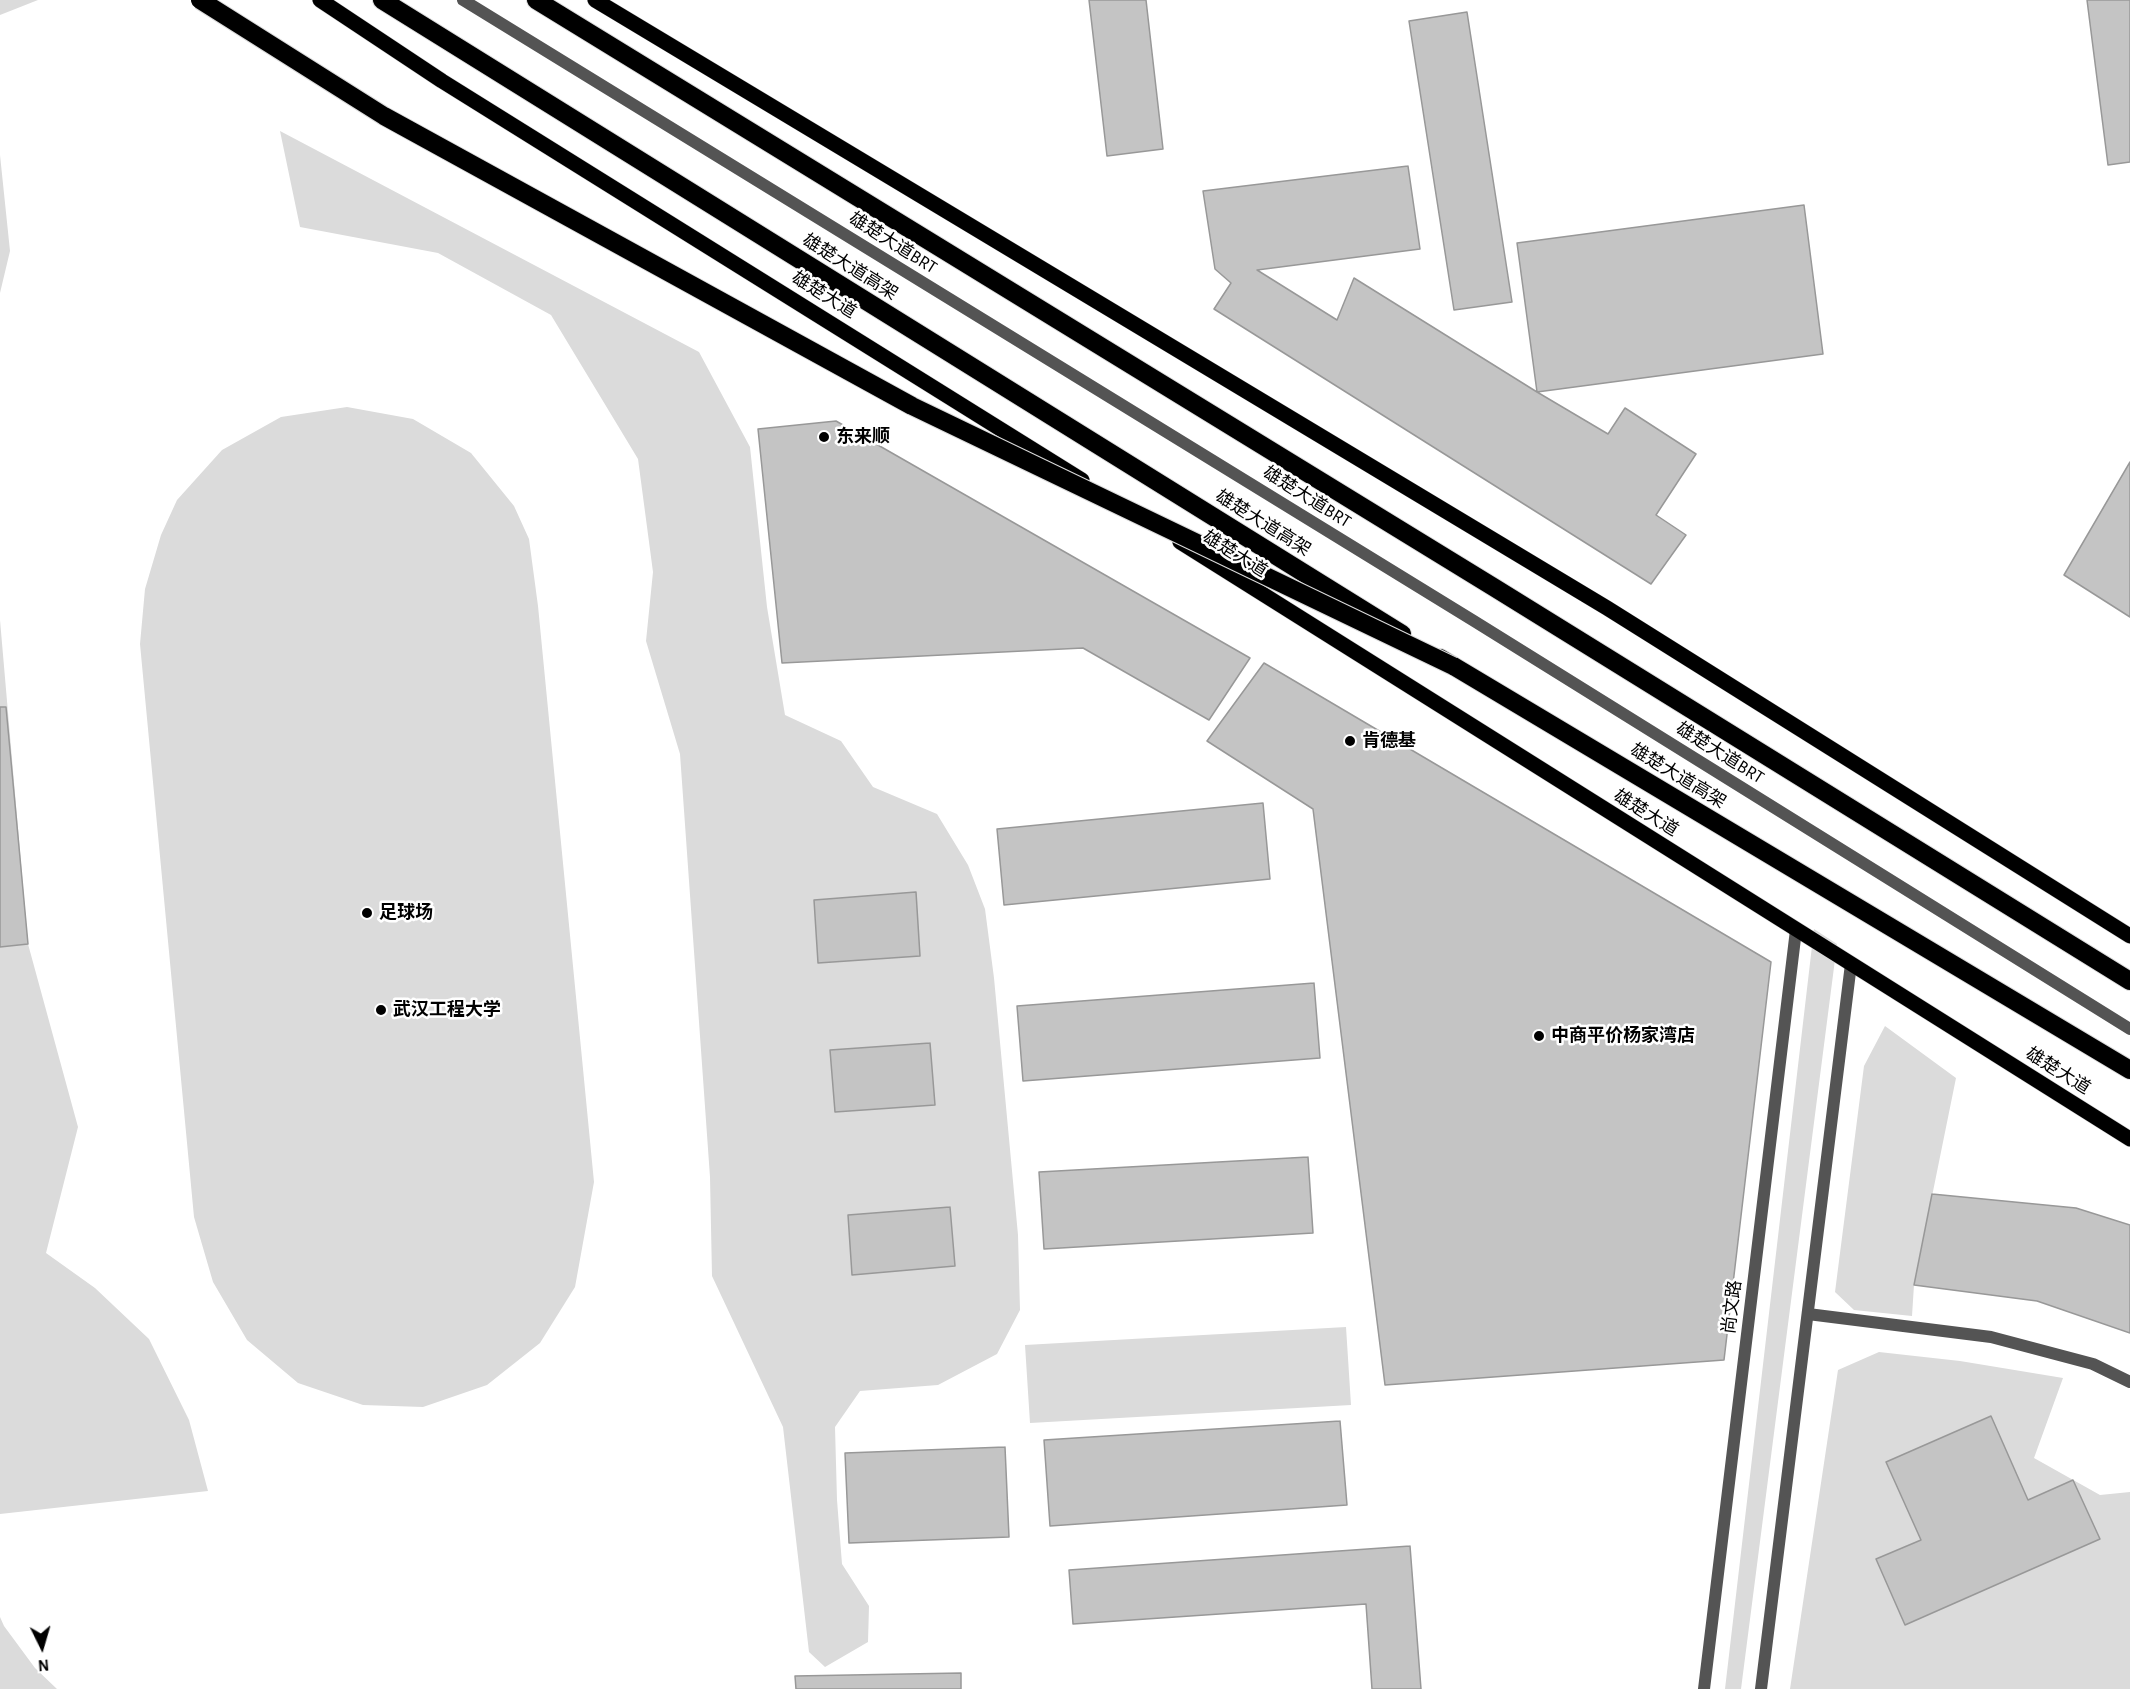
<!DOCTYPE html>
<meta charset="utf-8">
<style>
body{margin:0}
#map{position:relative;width:2130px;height:1689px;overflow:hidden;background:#fff;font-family:"Alegreya Sans",sans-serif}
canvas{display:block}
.north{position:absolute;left:12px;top:1617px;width:60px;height:60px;-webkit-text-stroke:4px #fff;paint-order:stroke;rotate:175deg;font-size:16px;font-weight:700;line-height:24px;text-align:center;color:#000}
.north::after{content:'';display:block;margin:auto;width:21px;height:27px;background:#000;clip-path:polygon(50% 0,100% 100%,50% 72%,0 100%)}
</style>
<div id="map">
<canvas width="2130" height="1689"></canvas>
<div class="north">N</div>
</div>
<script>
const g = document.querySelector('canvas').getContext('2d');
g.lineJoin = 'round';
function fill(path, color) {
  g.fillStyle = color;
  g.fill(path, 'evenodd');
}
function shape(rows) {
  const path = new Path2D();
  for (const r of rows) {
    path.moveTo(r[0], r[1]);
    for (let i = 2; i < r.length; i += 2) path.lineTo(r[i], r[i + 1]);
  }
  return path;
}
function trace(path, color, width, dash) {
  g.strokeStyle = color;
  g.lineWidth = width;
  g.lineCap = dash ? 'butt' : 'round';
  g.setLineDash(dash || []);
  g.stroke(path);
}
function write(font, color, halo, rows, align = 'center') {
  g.font = font + ' "Alegreya Sans","Noto Sans SC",sans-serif';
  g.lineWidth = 5;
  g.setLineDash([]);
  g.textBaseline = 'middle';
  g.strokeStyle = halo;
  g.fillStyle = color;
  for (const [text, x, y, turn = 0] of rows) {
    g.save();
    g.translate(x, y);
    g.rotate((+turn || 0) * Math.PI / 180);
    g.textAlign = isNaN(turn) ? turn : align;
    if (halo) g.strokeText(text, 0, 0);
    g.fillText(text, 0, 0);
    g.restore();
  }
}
fill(shape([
 [0,0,38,0,0,15],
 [280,131,699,352,750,447,767,607,785,715,841,741,873,787,937,814,968,865,985,909,994,978,1018,1235,1020,1310,997,1354,938,1385,860,1391,835,1427,837,1500,842,1564,869,1606,868,1642,825,1667,809,1652,783,1427,712,1276,710,1177,680,754,646,641,653,572,638,459,551,315,438,253,300,227],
 [0,155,10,251,0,293],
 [347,407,413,419,471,453,514,506,529,539,538,606,594,1182,575,1287,540,1343,487,1385,423,1407,363,1405,298,1383,247,1340,213,1282,194,1217,140,644,145,589,161,535,177,500,222,450,281,417],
 [0,620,28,944,78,1127,46,1253,95,1288,149,1339,189,1420,208,1491,0,1514],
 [1814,929,1837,944,1741,1689,1725,1689],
 [1885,1026,1956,1078,1914,1285,1912,1316,1854,1310,1835,1292,1864,1066],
 [1346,1327,1351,1405,1030,1423,1025,1345],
 [1879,1352,1960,1361,2063,1378,2034,1458,2100,1495,2130,1492,2130,1689,1790,1689,1838,1370],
 [0,1617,4,1626,35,1668,57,1689,0,1689]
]), '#dbdbdb');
const building = shape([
 [1089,0,1146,0,1163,149,1107,156,1089,0],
 [2087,0,2130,0,2130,162,2108,165,2087,0],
 [1467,12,1512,302,1454,310,1409,21,1467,12],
 [1408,166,1420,249,1257,270,1337,320,1354,278,1537,392,1608,434,1625,408,1696,454,1656,515,1686,535,1651,584,1214,309,1231,283,1215,269,1203,191,1408,166],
 [1804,205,1823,354,1537,392,1517,243,1804,205],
 [836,421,1250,658,1209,720,1083,648,782,663,758,429,836,421],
 [2130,462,2130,617,2064,575,2130,462],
 [1264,663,1771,962,1724,1360,1385,1385,1313,809,1207,741,1264,663],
 [0,707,6,707,28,944,0,947,0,707],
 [1263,803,1270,879,1004,905,997,829,1263,803],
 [916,892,920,956,818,963,814,900,916,892],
 [1314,983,1320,1058,1023,1081,1017,1006,1314,983],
 [930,1043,935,1105,835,1112,830,1050,930,1043],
 [1308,1157,1313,1233,1044,1249,1039,1172,1308,1157],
 [1932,1194,2076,1208,2130,1225,2130,1333,2037,1301,1914,1285,1932,1194],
 [950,1207,955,1266,852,1275,848,1215,950,1207],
 [1991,1416,2028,1500,2073,1480,2100,1539,1905,1625,1876,1559,1921,1540,1886,1462,1991,1416],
 [1340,1421,1347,1505,1050,1526,1044,1440,1340,1421],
 [1005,1447,1009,1537,849,1543,845,1453,1005,1447],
 [1410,1546,1421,1689,1372,1689,1366,1604,1073,1624,1069,1570,1410,1546],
 [961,1673,961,1689,796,1689,795,1676,961,1673]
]);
fill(building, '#c4c4c4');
trace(building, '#989898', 1.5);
const primary = shape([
 [320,0,442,81,1082,480],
 [595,0,1607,608,2130,936],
 [1180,542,2130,1139]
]);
const highway = shape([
 [382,0,1402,634],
 [536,0,1495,588,2130,981],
 [1440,658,2130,1070]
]);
trace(primary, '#dbdbdb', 16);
trace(highway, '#dbdbdb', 20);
trace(shape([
 [463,0,1474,621,2130,1029]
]), '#545454', 12);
trace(shape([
 [1808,1314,1991,1337,2093,1364,2130,1382],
 [1704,1689,1796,930],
 [1761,1689,1851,964]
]), '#545454', 12);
trace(primary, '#000', 15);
trace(highway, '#000', 18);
const highwayBridge = shape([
 [200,0,384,116,912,406,1453,666]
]);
trace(highwayBridge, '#dbdbdb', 20, []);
trace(highwayBridge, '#000', 18);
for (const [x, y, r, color] of [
 [824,437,6,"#000"],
 [1350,741,6,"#000"],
 [367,913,6,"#000"],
 [381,1010,6,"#000"],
 [1539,1036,6,"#000"]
]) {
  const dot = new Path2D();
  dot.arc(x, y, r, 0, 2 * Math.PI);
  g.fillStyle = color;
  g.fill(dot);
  trace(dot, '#fff', 2);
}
write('18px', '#000', '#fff', [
 ["雄楚大道BRT",893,243,32],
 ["雄楚大道高架",850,267,32],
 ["雄楚大道",824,295,32],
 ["雄楚大道BRT",1307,497,32],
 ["雄楚大道高架",1263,523,32],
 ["雄楚大道",1235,554,32],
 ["雄楚大道BRT",1720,753,32],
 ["雄楚大道高架",1678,776,31],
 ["雄楚大道",1646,813,32],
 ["雄楚大道",2058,1071,32],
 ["尚文路",1732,1307,-83]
]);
write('bold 18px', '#000', '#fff', [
 ["东来顺",836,437],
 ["肯德基",1362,741],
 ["足球场",379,913],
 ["武汉工程大学",393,1010],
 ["中商平价杨家湾店",1551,1036]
], 'left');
</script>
